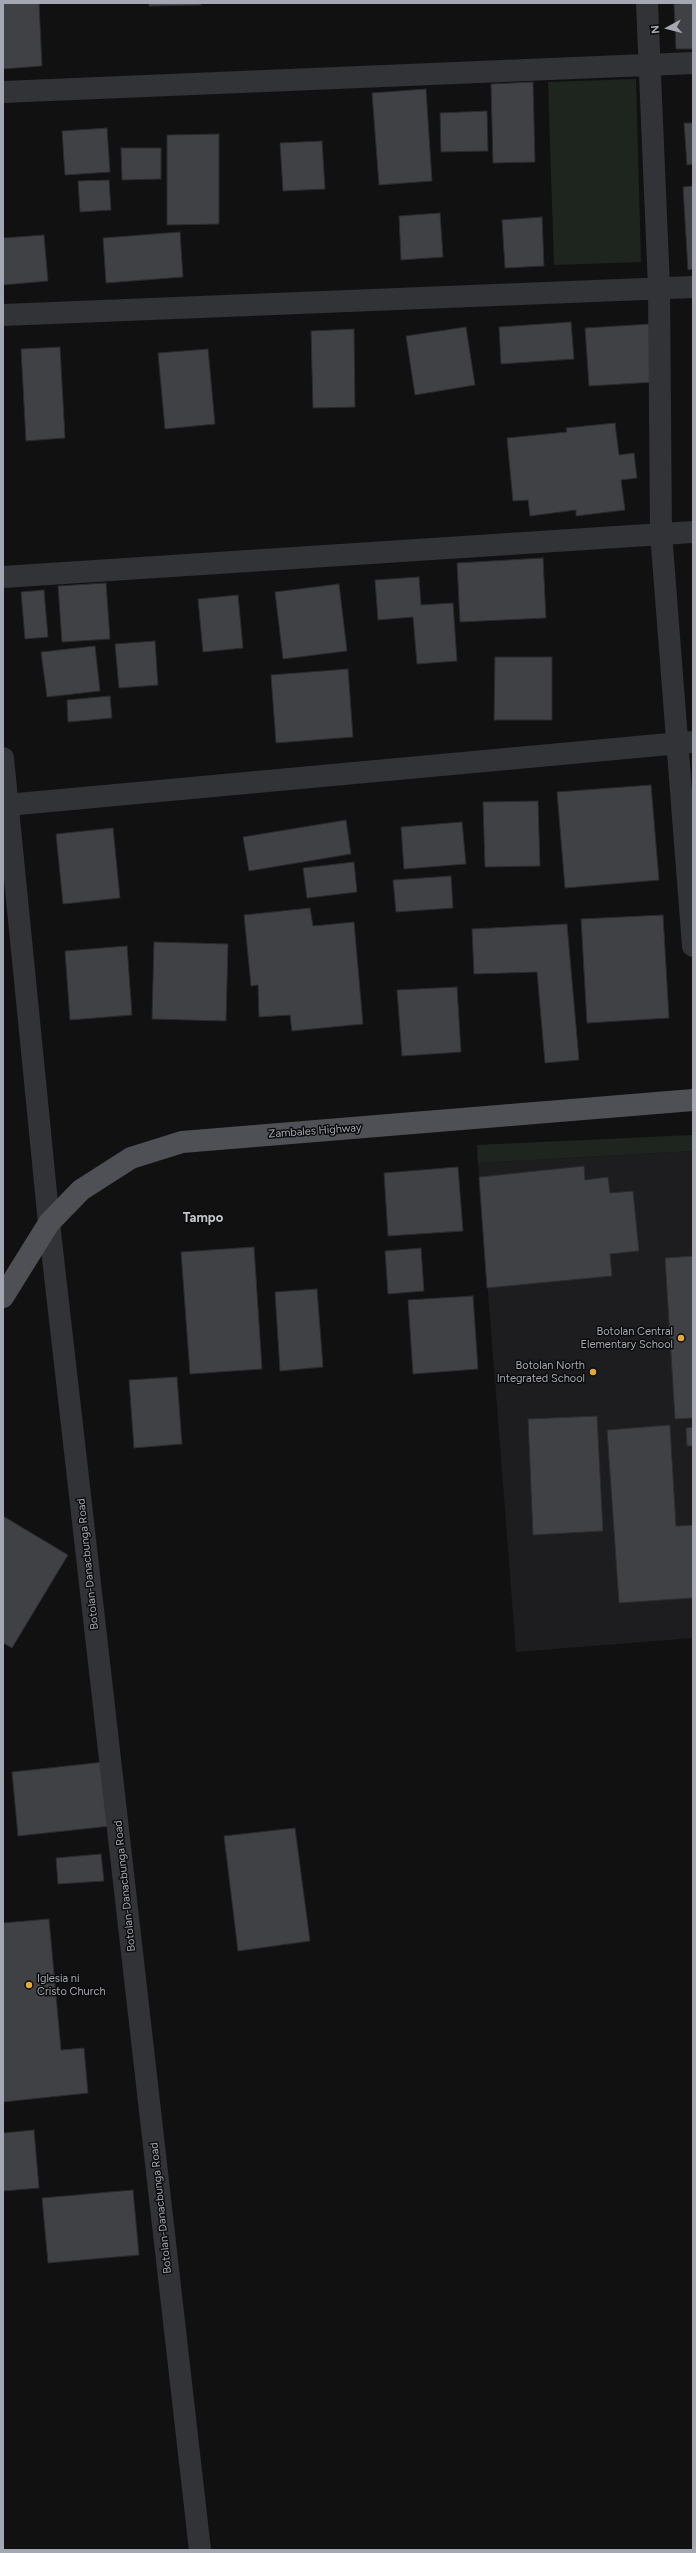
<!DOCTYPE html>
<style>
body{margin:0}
#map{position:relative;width:696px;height:2553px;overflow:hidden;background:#111112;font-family:Figtree,sans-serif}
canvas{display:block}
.frame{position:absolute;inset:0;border:4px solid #a3a8b2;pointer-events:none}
.north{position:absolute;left:648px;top:8px;width:40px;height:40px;-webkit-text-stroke:3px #0c0c0d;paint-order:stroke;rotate:263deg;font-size:11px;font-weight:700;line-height:16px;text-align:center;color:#a3a8b2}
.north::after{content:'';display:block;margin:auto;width:14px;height:18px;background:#a3a8b2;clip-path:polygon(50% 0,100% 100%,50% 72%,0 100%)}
</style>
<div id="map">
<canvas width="696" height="2553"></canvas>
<div class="frame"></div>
<div class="north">N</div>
</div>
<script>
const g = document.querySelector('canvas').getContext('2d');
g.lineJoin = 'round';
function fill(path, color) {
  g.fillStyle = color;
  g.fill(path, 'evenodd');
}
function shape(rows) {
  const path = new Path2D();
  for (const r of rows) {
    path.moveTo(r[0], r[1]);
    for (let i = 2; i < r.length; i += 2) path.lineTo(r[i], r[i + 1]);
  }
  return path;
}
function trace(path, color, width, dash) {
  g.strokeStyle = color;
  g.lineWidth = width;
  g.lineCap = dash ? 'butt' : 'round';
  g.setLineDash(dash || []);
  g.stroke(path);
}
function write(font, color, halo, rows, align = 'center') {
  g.font = font + ' Figtree,sans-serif';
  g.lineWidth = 3;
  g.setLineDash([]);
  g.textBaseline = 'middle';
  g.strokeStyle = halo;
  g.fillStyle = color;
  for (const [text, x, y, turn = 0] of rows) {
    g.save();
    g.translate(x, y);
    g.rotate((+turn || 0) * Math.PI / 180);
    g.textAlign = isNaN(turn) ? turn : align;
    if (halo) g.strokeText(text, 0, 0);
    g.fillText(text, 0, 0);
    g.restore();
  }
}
fill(shape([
 [693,1151,693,1638,516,1652,478,1163]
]), '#1d1d1f');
fill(shape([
 [636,79,641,262,554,265,548,82],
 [693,1135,693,1151,478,1163,477,1145]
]), '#1e251e');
const building = shape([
 [3,3,39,3,42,66,3,69,3,3],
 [149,3,201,3,201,5,149,6,149,3],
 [693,3,693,49,676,49,674,4,693,3],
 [533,82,535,162,493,163,491,84,533,82],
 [426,89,432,181,379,185,372,93,426,89],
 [487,111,488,151,441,152,440,113,487,111],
 [684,123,693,123,693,164,687,165,684,123],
 [107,128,110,172,65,175,62,131,107,128],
 [219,134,219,224,167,225,167,135,219,134],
 [322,141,325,189,283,191,280,143,322,141],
 [121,148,161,148,161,179,122,180,121,148],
 [109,180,111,210,80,212,78,181,109,180],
 [693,186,693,269,688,270,683,187,693,186],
 [440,213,443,257,401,260,399,216,440,213],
 [542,217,544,266,505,268,502,220,542,217],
 [180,232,183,277,106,283,103,238,180,232],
 [44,235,48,281,3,285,3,238,44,235],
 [571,322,574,359,501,364,499,327,571,322],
 [651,324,655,382,589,386,585,328,651,324],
 [466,327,475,385,415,395,406,336,466,327],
 [354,329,355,407,313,408,311,331,354,329],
 [60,347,65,438,26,441,21,349,60,347],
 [208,349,215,424,165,429,158,353,208,349],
 [615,423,619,455,634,453,637,478,621,480,625,510,576,516,576,510,530,516,528,500,513,501,507,438,567,432,566,428,615,423],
 [543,558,546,618,460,622,457,563,543,558],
 [419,577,421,605,453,603,457,661,417,664,413,617,378,620,375,580,419,577],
 [106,583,110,639,62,642,58,586,106,583],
 [339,584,347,651,283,659,275,592,339,584],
 [44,590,48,637,25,639,21,592,44,590],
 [238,595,243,648,203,652,198,599,238,595],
 [155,641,158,685,119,688,115,644,155,641],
 [95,646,100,691,47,697,41,652,95,646],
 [495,657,552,657,552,720,494,720,495,657],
 [348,669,353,737,276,743,271,675,348,669],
 [110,696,112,718,68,722,67,700,110,696],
 [651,785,659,880,565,888,557,792,651,785],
 [538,801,540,866,485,867,483,802,538,801],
 [346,820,351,854,249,871,243,837,346,820],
 [462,822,466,864,404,869,401,827,462,822],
 [113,828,120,898,63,904,56,834,113,828],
 [354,862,357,892,307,898,303,868,354,862],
 [451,876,453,908,396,912,393,880,451,876],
 [310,908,313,926,354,922,363,1024,292,1031,290,1015,259,1017,258,985,251,986,244,915,310,908],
 [663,915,669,1018,587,1023,581,919,663,915],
 [567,924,579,1060,545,1063,537,972,474,974,472,929,567,924],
 [154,942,228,944,226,1021,152,1019,154,942],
 [127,946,132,1015,70,1020,65,951,127,946],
 [457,987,461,1052,402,1056,397,990,457,987],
 [584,1166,585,1180,608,1177,610,1193,633,1191,639,1251,610,1254,612,1276,487,1288,479,1177,584,1166],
 [458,1167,463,1231,388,1236,384,1173,458,1167],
 [254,1247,262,1369,190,1374,181,1252,254,1247],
 [421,1248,424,1291,388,1294,385,1251,421,1248],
 [693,1256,693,1418,675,1419,665,1258,693,1256],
 [317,1289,323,1367,280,1371,275,1292,317,1289],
 [473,1296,478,1369,413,1374,408,1300,473,1296],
 [177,1377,182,1444,134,1448,129,1380,177,1377],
 [597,1416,603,1531,533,1535,528,1419,597,1416],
 [670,1425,676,1526,693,1525,693,1598,619,1603,607,1430,670,1425],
 [693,1427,693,1446,687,1446,686,1428,693,1427],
 [3,1516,68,1555,12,1648,3,1643,3,1516],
 [104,1762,111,1826,18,1836,12,1772,104,1762],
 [295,1828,310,1941,238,1951,224,1836,295,1828],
 [101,1854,104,1881,58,1884,56,1858,101,1854],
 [49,1919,61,2050,84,2048,88,2093,3,2102,3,1923,49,1919],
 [34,2130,39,2188,3,2191,3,2133,34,2130],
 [133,2190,139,2255,48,2263,42,2198,133,2190]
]);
fill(building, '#404145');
trace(building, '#2b2b2e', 1);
trace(shape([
 [647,3,659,287,661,533,693,946],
 [3,92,693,63],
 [3,315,693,287],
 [3,577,693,532],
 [3,758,49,1223,200,2550],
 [7,805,691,742]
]), '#323337', 22);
trace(shape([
 [3,1297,49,1223,81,1190,131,1158,182,1142,693,1100]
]), '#4f5056', 22);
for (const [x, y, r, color] of [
 [681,1338,4,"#e4a838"],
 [593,1372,4,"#e4a838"],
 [29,1985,4,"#e4a838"]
]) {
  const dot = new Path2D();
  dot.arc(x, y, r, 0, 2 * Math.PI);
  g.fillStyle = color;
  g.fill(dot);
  trace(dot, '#0c0c0d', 1.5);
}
write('11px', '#a3a8b2', '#0c0c0d', [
 ["Zambales Highway",315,1131,-4],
 ["Botolan-Danacbunga Road",88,1564,-96],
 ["Botolan-Danacbunga Road",125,1886,-96],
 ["Botolan-Danacbunga Road",161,2208,-96]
]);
write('11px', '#a3a8b2', '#0c0c0d', [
 ["Botolan Central",673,1332],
 ["Elementary School",673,1345],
 ["Botolan North",585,1366],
 ["Integrated School",585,1379],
 ["Iglesia ni",37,1979,"left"],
 ["Cristo Church",37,1992,"left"]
], 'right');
write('bold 13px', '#c4c7cf', '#0c0c0d', [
 ["Tampo",203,1218]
]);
</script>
